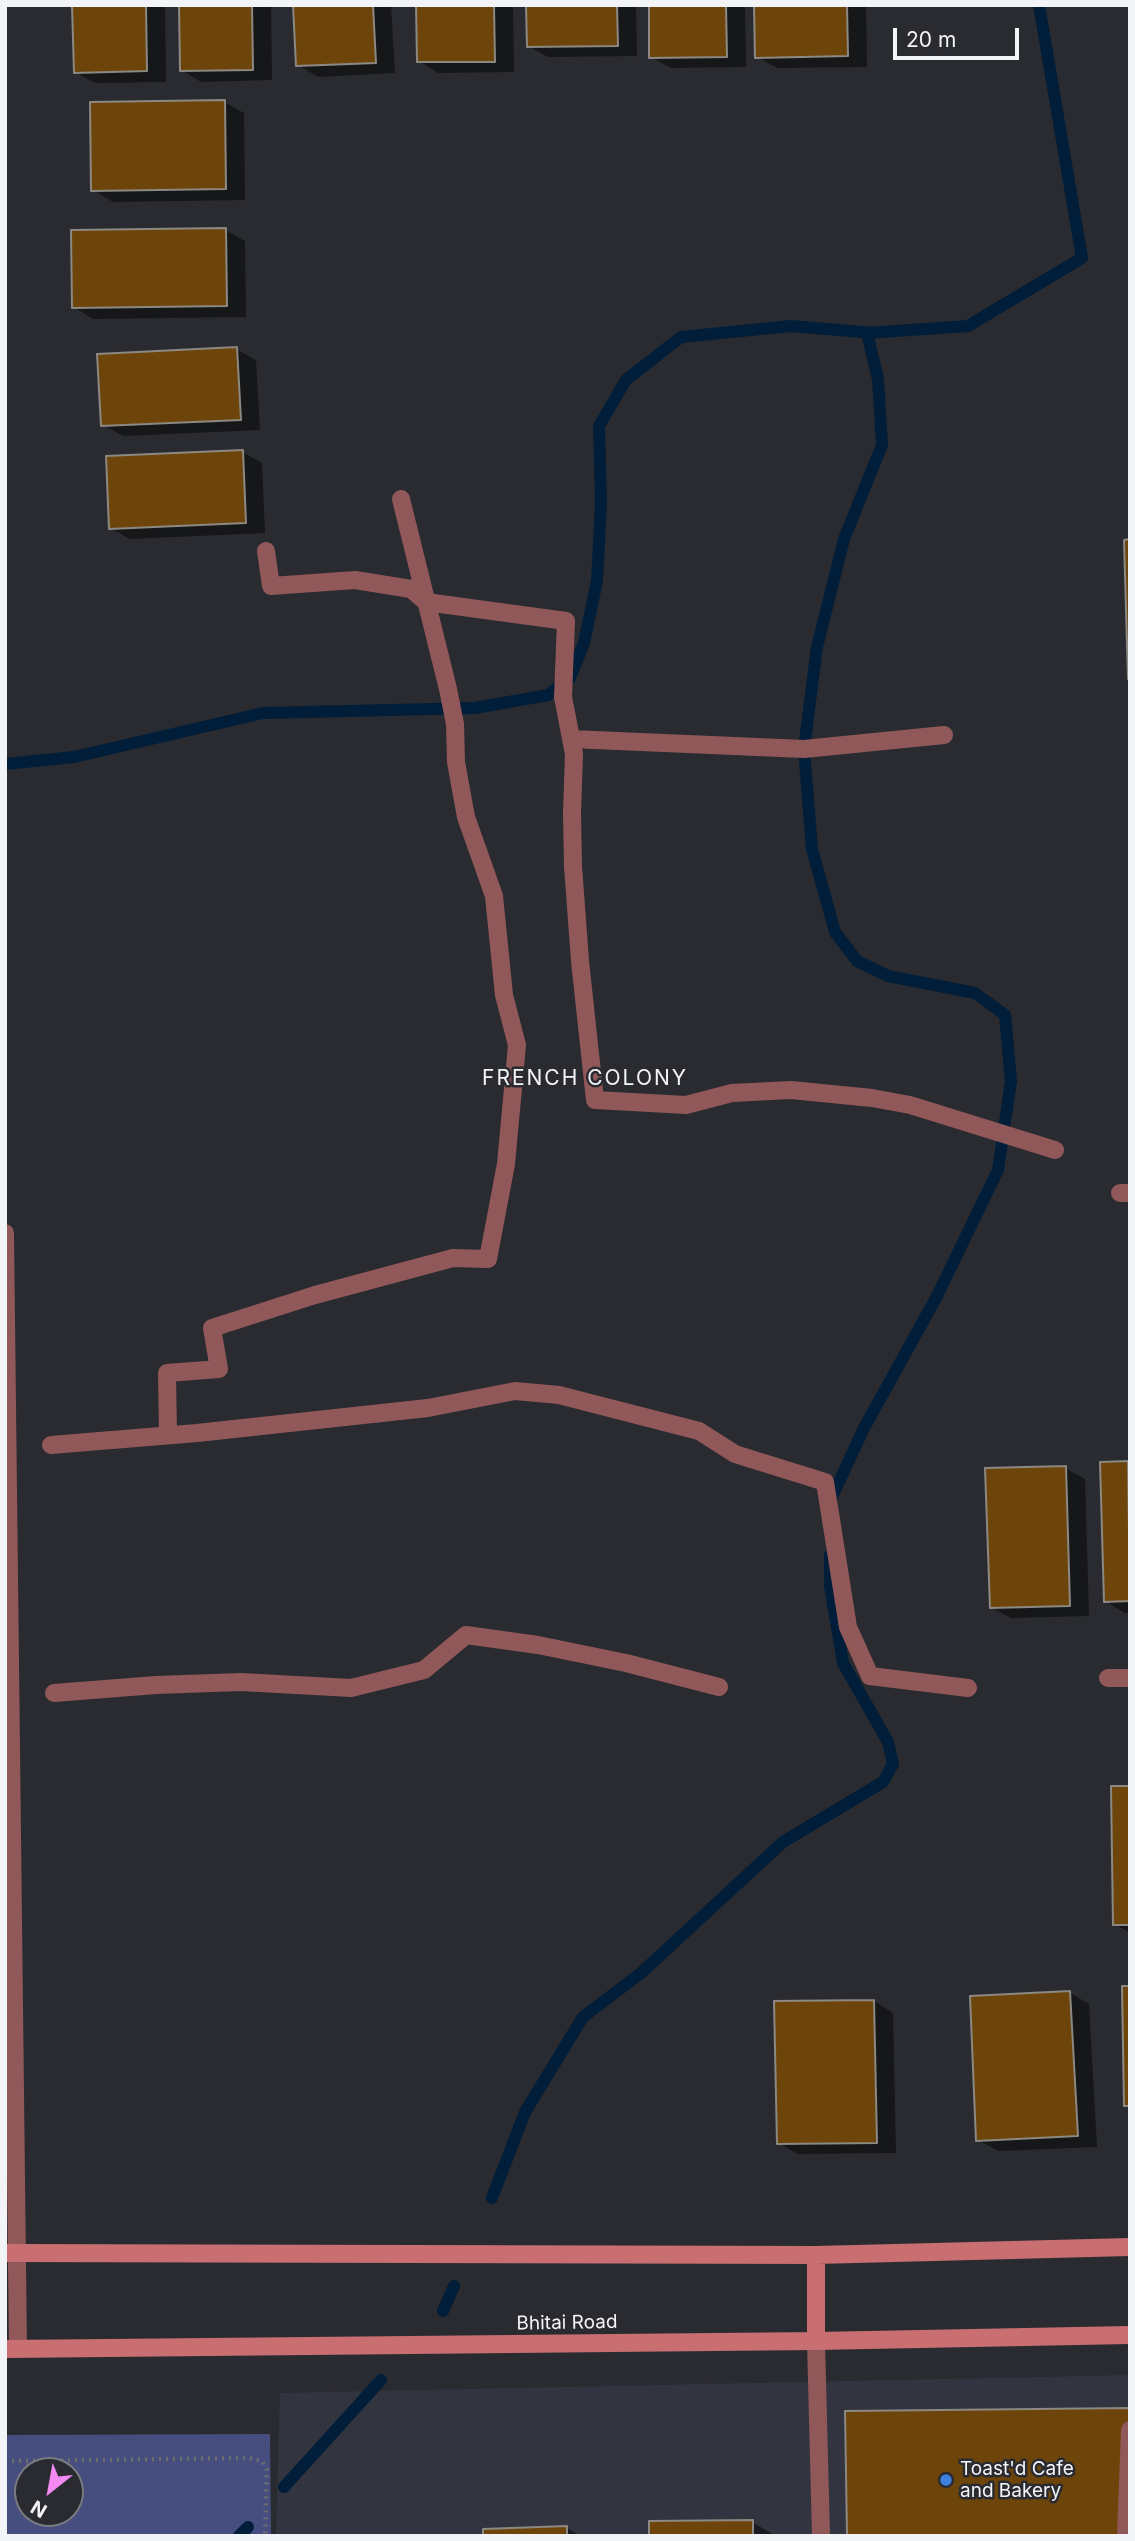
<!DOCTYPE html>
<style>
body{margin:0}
#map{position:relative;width:1135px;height:2541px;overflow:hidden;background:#2a2b30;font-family:Inter,sans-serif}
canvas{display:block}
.frame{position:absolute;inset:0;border:7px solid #f3f4f7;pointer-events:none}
.north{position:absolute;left:14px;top:2457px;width:70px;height:70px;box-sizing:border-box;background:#2a2b30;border:2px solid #7a7b80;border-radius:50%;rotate:211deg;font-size:19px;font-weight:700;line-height:28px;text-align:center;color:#f3f4f7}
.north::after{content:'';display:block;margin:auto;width:24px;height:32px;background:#f389f1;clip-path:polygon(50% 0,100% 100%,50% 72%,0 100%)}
.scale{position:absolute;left:893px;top:28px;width:126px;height:32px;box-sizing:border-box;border:4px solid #f3f4f7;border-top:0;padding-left:9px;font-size:21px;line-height:24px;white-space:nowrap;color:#f3f4f7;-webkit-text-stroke:5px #2a2b30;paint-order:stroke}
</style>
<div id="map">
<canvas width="1135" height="2541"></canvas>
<div class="frame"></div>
<div class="north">N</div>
<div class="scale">20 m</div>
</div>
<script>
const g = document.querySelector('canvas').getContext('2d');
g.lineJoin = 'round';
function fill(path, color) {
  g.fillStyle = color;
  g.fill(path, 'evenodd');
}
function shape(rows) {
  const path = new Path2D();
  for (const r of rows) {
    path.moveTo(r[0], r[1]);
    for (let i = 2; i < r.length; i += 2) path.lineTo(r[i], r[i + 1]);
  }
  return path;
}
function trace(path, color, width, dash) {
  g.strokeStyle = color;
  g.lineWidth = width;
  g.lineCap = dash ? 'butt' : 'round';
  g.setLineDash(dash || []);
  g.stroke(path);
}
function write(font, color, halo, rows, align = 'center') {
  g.font = font + ' Inter,sans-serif';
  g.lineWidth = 5;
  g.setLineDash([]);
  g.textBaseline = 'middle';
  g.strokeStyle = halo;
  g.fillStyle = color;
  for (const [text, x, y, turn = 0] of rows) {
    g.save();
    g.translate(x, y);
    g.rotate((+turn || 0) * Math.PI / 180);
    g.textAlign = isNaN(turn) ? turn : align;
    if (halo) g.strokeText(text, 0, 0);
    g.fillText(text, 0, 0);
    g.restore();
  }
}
fill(shape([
 [1130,2375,1130,2536,276,2536,280,2393]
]), '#32343f');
fill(shape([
 [270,2434,271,2536,5,2536,5,2435],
 [28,2471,70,2471,70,2513,28,2513]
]), '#464d7f');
fill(shape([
 [74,5,165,5,166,82,95,83,75,72],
 [181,5,271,5,272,80,201,82,182,70],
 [295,5,391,5,395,73,318,77,298,65],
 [417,5,513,5,514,72,438,73,419,61],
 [528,5,636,5,637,56,548,57,528,46],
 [650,5,745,5,746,67,671,68,651,57],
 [756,5,866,5,867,67,777,68,757,57],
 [224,102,244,113,245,200,113,202,93,190],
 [225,230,245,241,246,317,93,319,74,307],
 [236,349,256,360,260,430,123,436,103,425],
 [242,452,262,463,265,533,130,539,110,528],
 [1130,1463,1130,1612,1125,1613,1105,1601,1102,1464],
 [1065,1468,1085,1479,1089,1616,1011,1618,991,1607],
 [1130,1788,1130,1933,1115,1924],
 [1070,1993,1089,2004,1097,2147,998,2151,978,2140],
 [874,2001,893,2013,896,2153,798,2154,778,2143],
 [752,2522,776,2536,651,2536],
 [567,2528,581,2536,485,2536]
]), '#0007');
trace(shape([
 [5,764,74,757,263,713,475,708,548,695,570,678,584,643,597,581,601,503,599,426,626,380,681,337,791,326,874,333],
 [831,1505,831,1499,864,1428,936,1298,998,1170,1011,1081,1005,1015,975,993,888,976,857,961,835,932,812,849,804,749,817,647,844,539,882,445,878,379,867,333,968,326,1082,258,1039,5],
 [492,2198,525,2112,583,2017,641,1973,783,1842,883,1782,893,1764,888,1742,843,1663,830,1586,830,1555],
 [443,2311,454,2286],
 [284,2487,381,2380],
 [239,2536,248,2527]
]), '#001e39', 12);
const building = shape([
 [72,5,146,5,147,71,74,73,72,5],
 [179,5,252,5,253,70,180,71,179,5],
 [293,5,373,5,376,63,296,66,293,5],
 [416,5,494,5,495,62,417,62,416,5],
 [526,5,617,5,618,46,527,47,526,5],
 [649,5,726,5,727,57,649,58,649,5],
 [754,5,847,5,848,56,755,58,754,5],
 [225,100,226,189,91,191,90,102,225,100],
 [226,228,227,306,72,308,71,230,226,228],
 [237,347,241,420,101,426,97,354,237,347],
 [243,450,246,523,109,529,106,456,243,450],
 [1130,539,1130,679,1128,679,1124,540,1130,539],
 [1128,1461,1130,1601,1104,1602,1100,1462,1128,1461],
 [1066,1466,1070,1606,990,1608,985,1468,1066,1466],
 [1111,1786,1130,1786,1130,1925,1113,1925,1111,1786],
 [1122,1986,1130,1986,1130,2106,1124,2106,1122,1986],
 [1070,1991,1078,2136,976,2141,970,1996,1070,1991],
 [874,2000,877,2143,777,2144,774,2001,874,2000],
 [1130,2408,1130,2536,847,2536,845,2411,1130,2408],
 [753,2520,753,2536,649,2536,649,2521,753,2520],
 [567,2526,567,2536,483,2536,483,2529,567,2526]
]);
fill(building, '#6d450b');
trace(building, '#8c8882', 2);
trace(shape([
 [5,2461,249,2458,262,2461,267,2470,265,2536]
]), '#6c6d71', 4.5, [2, 5]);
trace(shape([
 [816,2341,821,2536],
 [1126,2536,1130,2430]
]), '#915859', 18);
trace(shape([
 [266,551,271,586,355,580,411,589,426,602,566,621,563,697,574,754,572,813,573,866,580,961,595,1100,686,1105,732,1093,791,1090,872,1098,910,1105,1055,1150],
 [571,739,804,749,944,735],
 [1120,1193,1130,1193],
 [5,1233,18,2349],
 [168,1435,167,1373,219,1369,212,1328,315,1295,453,1258,488,1259,506,1164,517,1045,504,995,494,896,466,817,456,762,455,724,448,689,401,499],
 [51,1445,197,1433,428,1408,515,1391,559,1395,699,1431,735,1454,825,1482,848,1627,870,1676,968,1688],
 [1108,1678,1130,1678],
 [54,1693,156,1685,241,1682,351,1688,424,1670,466,1635,538,1645,626,1663,719,1687]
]), '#915859', 18);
trace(shape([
 [5,2253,816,2255,1130,2247],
 [816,2255,816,2341],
 [5,2349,816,2341,1130,2335]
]), '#c96f72', 18);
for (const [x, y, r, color] of [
 [946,2480,7,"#3f7fe0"]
]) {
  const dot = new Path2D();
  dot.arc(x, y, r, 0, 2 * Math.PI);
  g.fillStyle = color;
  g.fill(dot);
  trace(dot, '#2a2b30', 2.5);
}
write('19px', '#f3f4f7', '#2a2b30', [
 ["Bhitai Road",567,2323,-1]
]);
write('19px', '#f3f4f7', '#2a2b30', [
 ["Toast'd Cafe",960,2469],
 ["and Bakery",960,2491]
], 'left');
g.letterSpacing = '2px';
write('21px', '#f3f4f7', '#2a2b30', [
 ["FRENCH COLONY",585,1079]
]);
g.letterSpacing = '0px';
</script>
